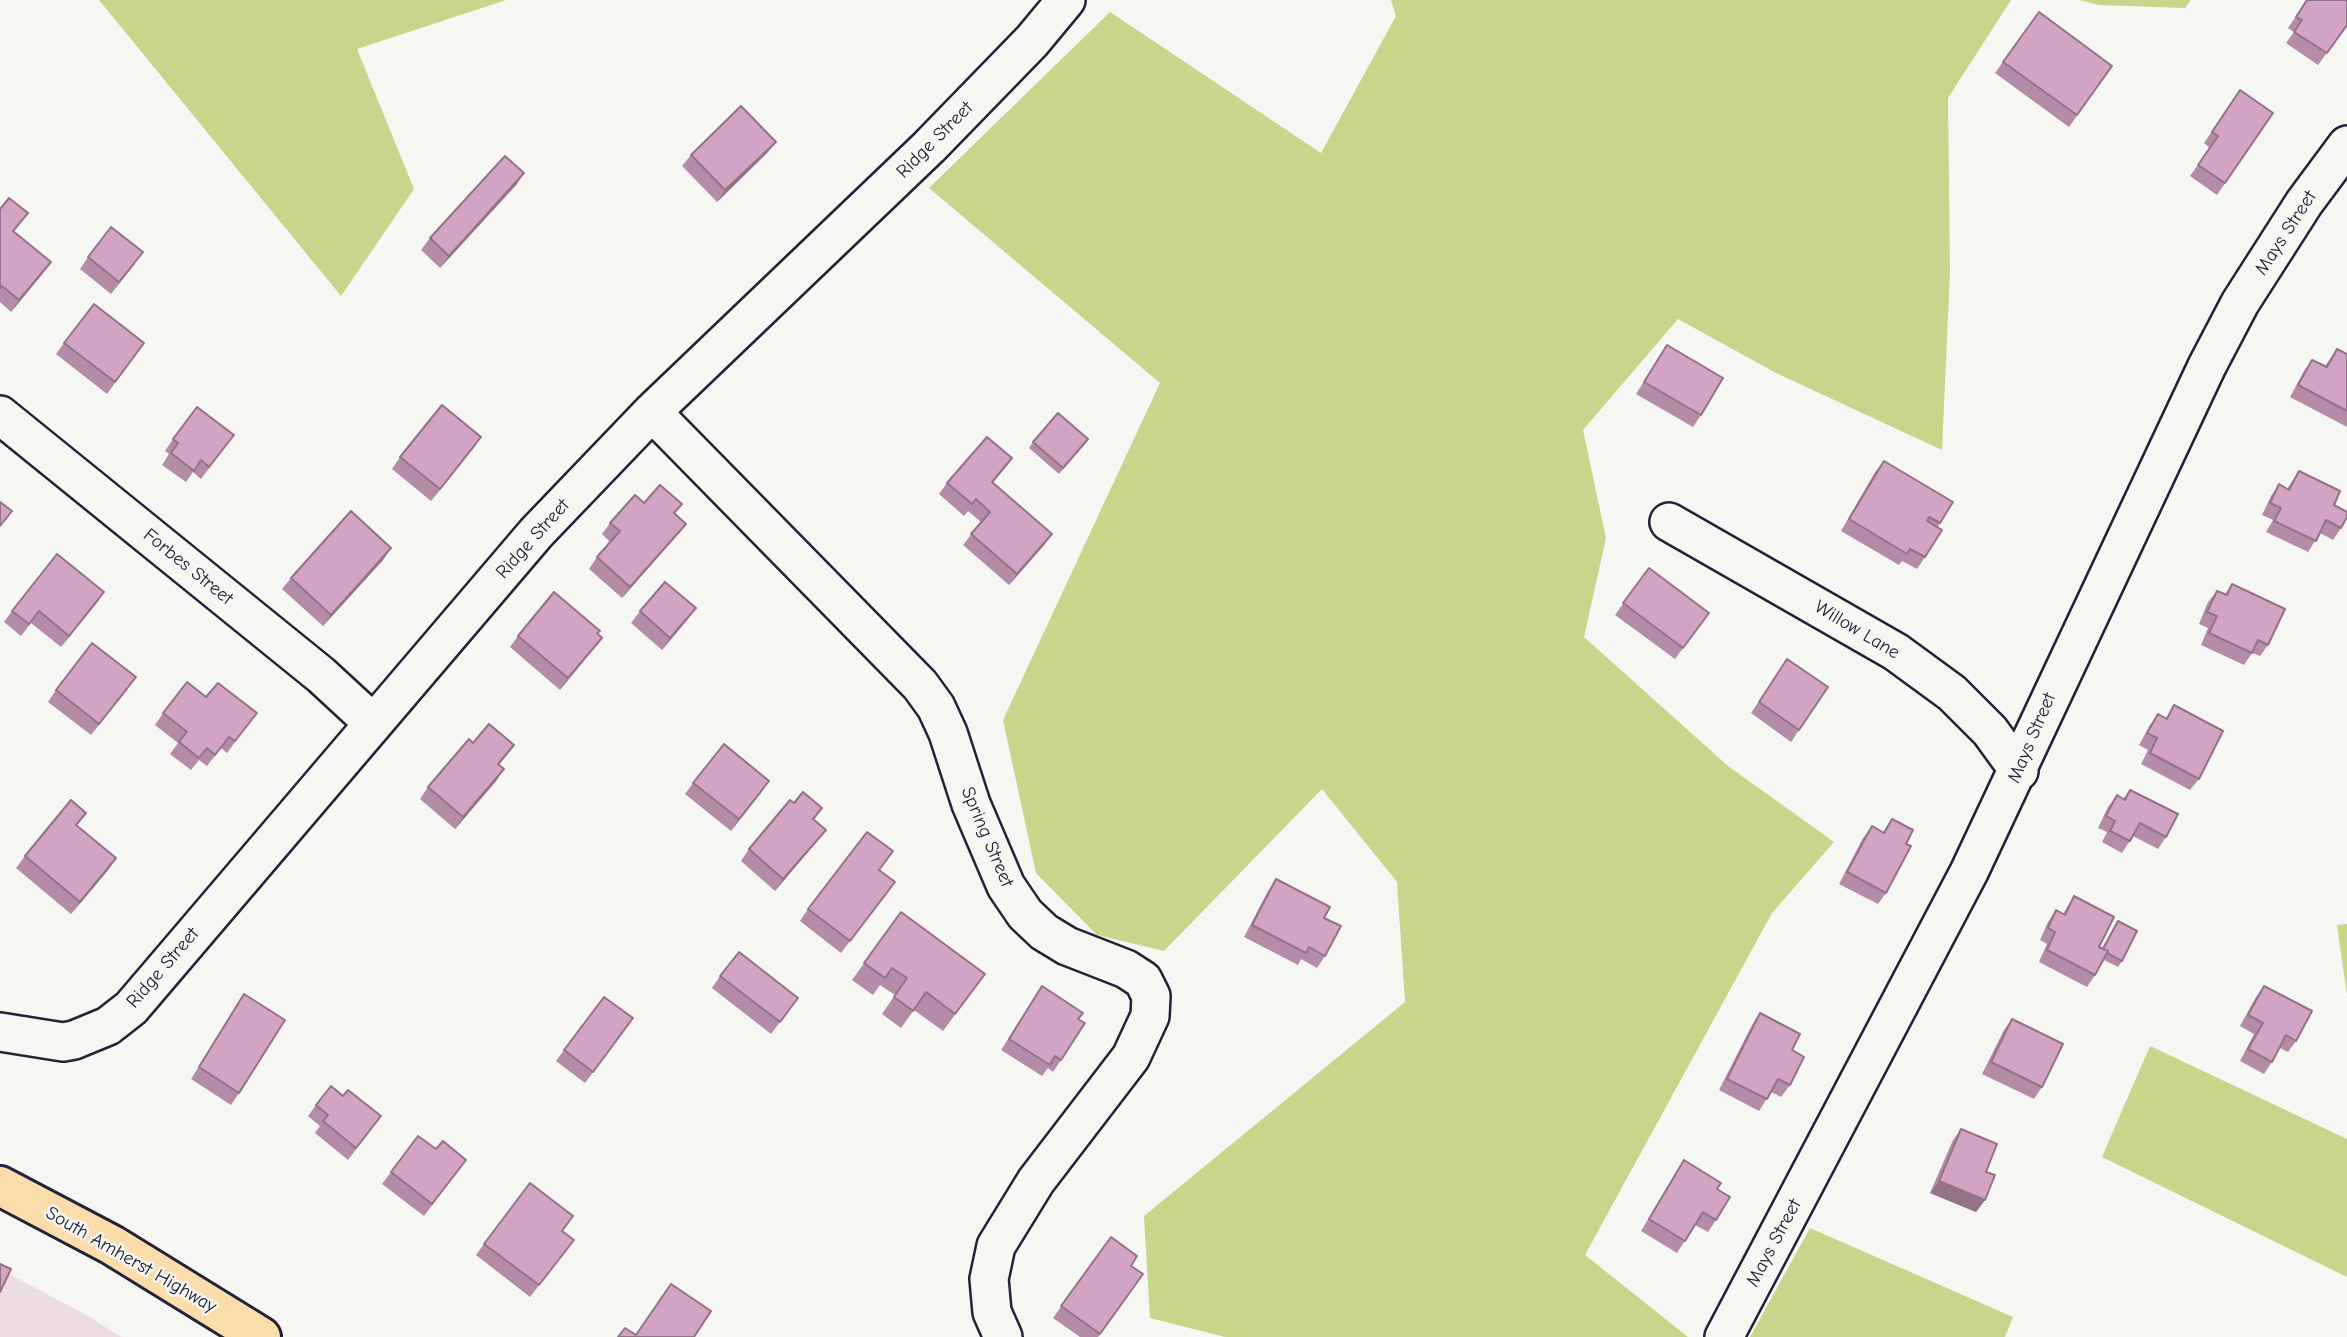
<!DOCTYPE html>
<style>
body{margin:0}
canvas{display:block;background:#f6f6f2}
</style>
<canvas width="2347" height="1337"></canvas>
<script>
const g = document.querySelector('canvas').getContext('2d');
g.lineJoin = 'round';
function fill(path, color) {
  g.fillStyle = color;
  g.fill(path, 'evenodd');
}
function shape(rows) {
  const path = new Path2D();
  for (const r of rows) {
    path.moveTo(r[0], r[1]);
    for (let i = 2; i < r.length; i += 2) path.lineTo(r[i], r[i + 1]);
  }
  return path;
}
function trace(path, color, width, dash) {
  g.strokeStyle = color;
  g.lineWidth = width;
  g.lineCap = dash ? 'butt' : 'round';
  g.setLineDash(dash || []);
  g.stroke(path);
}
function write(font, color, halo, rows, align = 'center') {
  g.font = font + ' "Comic Neue",sans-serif';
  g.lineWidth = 5;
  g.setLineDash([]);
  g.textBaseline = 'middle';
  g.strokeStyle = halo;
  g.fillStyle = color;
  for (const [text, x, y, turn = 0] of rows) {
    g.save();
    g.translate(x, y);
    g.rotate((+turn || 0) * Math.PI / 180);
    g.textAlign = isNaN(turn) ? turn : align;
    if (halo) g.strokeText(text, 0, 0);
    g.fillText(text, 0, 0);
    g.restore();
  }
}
fill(shape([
 [0,1269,88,1316,121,1337,0,1337]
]), '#ecdde4');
fill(shape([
 [99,0,506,0,357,49,414,189,341,296],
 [1391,0,2011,0,1948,98,1950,272,1942,450,1776,373,1678,319,1583,430,1606,538,1584,637,1728,766,1834,842,1772,913,1585,1255,1688,1337,1225,1337,1150,1318,1144,1216,1405,1002,1397,882,1322,789,1164,951,1097,935,1036,873,1003,720,1160,383,929,188,1110,12,1321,153,1396,16],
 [2079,0,2191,0,2185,8,2099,5],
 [2347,924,2347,995,2337,925],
 [2150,1046,2347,1139,2347,1277,2102,1157],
 [1810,1228,2013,1317,2005,1337,1750,1337]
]), '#c7d68b');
const minor = shape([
 [652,412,920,685,936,707,948,733,971,804,1006,886,1025,914,1044,932,1067,946,1126,969,1143,980,1151,996,1150,1016,1131,1057,1036,1181,996,1246,989,1279,992,1312,1003,1337],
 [0,415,321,675,373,723],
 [1669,522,1896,652,1952,693,1990,731,2019,771],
 [0,1032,63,1042,74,1040,108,1026,131,1008,536,533,652,412,929,147,1032,41,1066,0],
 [1724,1337,1969,872,2207,366,2240,303,2304,203,2347,145]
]);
const primary = shape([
 [0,1186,112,1245,261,1337]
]);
trace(minor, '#22223b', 42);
trace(primary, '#22223b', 44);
trace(minor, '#f6f6f2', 37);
trace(primary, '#faddab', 38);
fill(shape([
 [2307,0,2347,25,2318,65,2286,43,2294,32,2288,28],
 [2039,12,2112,66,2069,127,1995,73],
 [2240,90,2273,113,2217,195,2190,176,2210,148,2204,143],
 [776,142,767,153,717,202,682,166,691,155],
 [524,173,516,185,440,268,421,250,430,238],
 [0,209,28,213,14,231,43,273,11,312,0,302],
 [88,257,135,264,111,294,80,269],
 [64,343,144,343,107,394,56,354],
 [1667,345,1701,415,1693,427,1636,394],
 [2337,349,2347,354,2347,427,2290,397,2304,371,2312,360,2325,366],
 [481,437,431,501,392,469,400,457],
 [173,439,226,446,201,479,193,472,186,482,162,465,169,454,165,451],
 [1033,442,1084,445,1059,474,1029,448],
 [1012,458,993,483,1052,534,1044,545,1009,585,963,545,981,522,968,511,964,516,939,494,947,483],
 [1884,461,1953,502,1937,528,1925,557,1917,569,1902,561,1899,565,1841,531,1875,472],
 [2299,471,2334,505,2341,528,2333,540,2320,533,2308,552,2266,532,2273,520,2262,515,2271,496,2279,484,2287,489],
 [644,503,675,514,686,524,677,535,622,598,589,569,597,557,610,542,602,534,610,523],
 [383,560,323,626,282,589,291,578],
 [1649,568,1709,613,1675,659,1615,615],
 [2232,584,2268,645,2260,656,2252,653,2244,665,2201,645,2208,628,2199,624,2208,602,2217,591,2225,594],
 [104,592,61,647,31,623,21,636,4,622,12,611],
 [640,611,687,620,662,650,631,623],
 [597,634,593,649,560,690,510,647,518,636],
 [1787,659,1828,687,1791,742,1751,713],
 [128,689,91,735,48,702,56,690],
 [206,697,257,713,227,753,221,748,207,766,199,760,191,770,170,754,178,743,155,725,163,713],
 [2174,705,2199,779,2190,790,2141,764,2148,750,2139,745,2150,725,2158,714,2166,718],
 [473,743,514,745,499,765,504,769,496,781,455,829,420,799,428,787],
 [769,781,731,831,685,794,693,783],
 [2130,790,2166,837,2158,849,2133,836,2122,853,2102,842,2107,832,2098,828,2108,807,2117,795,2123,799],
 [794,803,822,808,814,819,817,841,775,891,741,861,749,849],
 [1892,819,1906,844,1886,893,1878,904,1839,884,1863,838,1872,826,1883,832],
 [77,825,116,858,108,870,71,914,16,868,25,856],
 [879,870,895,882,841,953,800,921,808,909],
 [1276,879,1324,918,1325,956,1317,968,1301,959,1298,965,1244,937,1268,891],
 [2074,896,2099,947,2102,948,2118,921,2122,961,2118,967,2104,960,2095,975,2087,987,2039,962,2047,944,2040,940,2048,922,2056,910,2063,914],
 [901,912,985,974,943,1031,914,1010,901,1028,882,1014,895,995,880,985,873,995,852,980],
 [720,976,798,998,771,1034,712,988],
 [1042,986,1061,1060,1053,1072,1048,1068,1042,1076,1001,1050],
 [2264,986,2296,1041,2288,1052,2280,1048,2272,1062,2264,1074,2240,1061,2254,1034,2240,1026,2256,997],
 [244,994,239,1093,231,1105,191,1079],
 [1760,1013,1792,1050,1790,1085,1781,1097,1771,1092,1759,1111,1719,1090,1752,1025],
 [2012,1019,2042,1087,2034,1099,1982,1074,2004,1030],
 [625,1030,585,1083,556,1061,564,1050],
 [316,1105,381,1116,348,1160,315,1133,320,1126,308,1116],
 [1961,1129,1986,1172,1985,1200,1976,1212,1930,1193,1953,1140],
 [436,1149,466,1160,424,1216,382,1184,391,1172],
 [1684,1160,1717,1189,1716,1220,1708,1232,1695,1225,1677,1253,1641,1231],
 [562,1231,565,1252,530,1297,476,1255,484,1244],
 [1111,1237,1131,1266,1143,1274,1098,1337,1080,1337,1053,1318]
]), '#b58ca8');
fill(shape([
 [776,142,767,153,717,202,725,190],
 [524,173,516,185,440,268,449,256],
 [51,262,43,273,11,312,19,300],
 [481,437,473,449,431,501,440,489],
 [1012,458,1003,470,983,494,992,482],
 [686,524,677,535,622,598,630,587],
 [1052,534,1044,545,1009,585,1017,574],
 [391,548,383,560,323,626,331,615],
 [104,592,96,604,61,647,69,636],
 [696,608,687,620,662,650,670,638],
 [602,638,593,649,560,690,568,678],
 [504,769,496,781,455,829,463,817],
 [769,781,761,793,731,831,739,819],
 [826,830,817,841,775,891,783,879],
 [116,858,108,870,71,914,80,902],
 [1939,1181,1985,1200,1976,1212,1930,1193]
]), '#947288');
const building = shape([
 [2307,0,2347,0,2347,25,2327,53,2294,32,2302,20,2296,17,2307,0],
 [2039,12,2112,66,2077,115,2003,62,2039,12],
 [2240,90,2273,113,2225,183,2198,165,2218,136,2212,132,2240,90],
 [741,106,776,142,725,190,691,155,741,106],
 [505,156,524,173,449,256,430,238,505,156],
 [9,198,28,213,13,231,51,262,19,300,2,286,0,288,0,209,9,198],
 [111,227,143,252,119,282,88,257,111,227],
 [94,304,144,343,115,382,64,343,94,304],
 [1667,345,1723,378,1701,415,1644,382,1667,345],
 [2337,349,2347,354,2347,411,2298,385,2312,360,2327,367,2337,349],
 [442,405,481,437,440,489,400,457,442,405],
 [197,407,234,435,209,467,201,460,194,471,171,453,178,443,173,439,197,407],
 [1058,413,1088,439,1063,468,1033,442,1058,413],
 [987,437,1012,458,992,482,1052,534,1017,574,971,534,990,512,976,499,972,504,947,483,987,437],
 [1884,461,1953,502,1940,523,1929,517,1927,521,1942,530,1925,557,1910,549,1907,554,1849,519,1884,461],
 [2299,471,2340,491,2334,505,2347,512,2347,517,2341,528,2326,520,2316,541,2274,521,2281,508,2270,503,2279,484,2289,490,2299,471],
 [660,485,682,504,674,513,686,524,630,587,597,557,620,531,610,523,635,495,644,503,660,485],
 [0,502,12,511,0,526,0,502],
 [351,511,391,548,331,615,291,578,351,511],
 [57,554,104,592,69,636,39,611,29,624,12,611,57,554],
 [1649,568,1709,613,1683,648,1623,603,1649,568],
 [665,582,696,608,670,638,640,611,665,582],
 [2232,584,2285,609,2268,645,2258,640,2252,653,2209,633,2217,616,2207,612,2217,591,2227,595,2232,584],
 [554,592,600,631,597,633,602,638,568,678,518,636,554,592],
 [92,643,136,677,99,724,56,690,92,643],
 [1787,659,1828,687,1799,730,1759,702,1787,659],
 [187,682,206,697,218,683,257,713,235,741,229,737,215,755,207,748,199,758,179,742,187,732,163,713,187,682],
 [2174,705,2223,731,2199,779,2150,753,2157,738,2147,733,2158,714,2167,719,2174,705],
 [489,724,514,745,498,764,504,769,463,817,428,787,469,739,473,743,489,724],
 [724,744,769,781,739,819,693,783,724,744],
 [2130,790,2178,814,2166,837,2140,823,2130,841,2110,831,2115,821,2106,816,2117,795,2125,800,2130,790],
 [803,792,822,808,813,819,826,830,783,879,749,849,790,800,794,803,803,792],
 [71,800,86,813,76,825,116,858,80,902,25,856,71,800],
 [1892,819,1913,830,1906,844,1911,846,1886,893,1847,872,1872,826,1884,833,1892,819],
 [867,832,893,851,879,870,895,882,850,941,808,909,867,832],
 [1276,879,1330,907,1324,918,1341,926,1325,956,1309,947,1306,953,1252,925,1276,879],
 [2074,896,2114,917,2099,947,2108,951,2095,975,2047,950,2055,932,2048,928,2056,910,2065,915,2074,896],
 [901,912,985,974,955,1014,926,992,913,1011,894,997,907,978,892,968,885,978,864,963,901,912],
 [2118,921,2137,931,2122,961,2107,953,2108,951,2103,949,2118,921],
 [739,952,798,998,780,1022,720,976,739,952],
 [1042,986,1083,1013,1078,1019,1085,1023,1061,1060,1055,1056,1050,1065,1009,1039,1042,986],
 [2264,986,2312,1011,2296,1041,2286,1035,2272,1062,2248,1049,2263,1023,2248,1015,2264,986],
 [244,994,285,1020,239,1093,199,1067,244,994],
 [604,997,633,1018,593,1072,564,1050,604,997],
 [1760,1013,1800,1034,1792,1050,1804,1057,1790,1085,1778,1079,1767,1099,1727,1079,1760,1013],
 [2012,1019,2063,1044,2042,1087,1991,1062,2012,1019],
 [331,1086,343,1096,348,1090,381,1116,356,1148,323,1121,328,1115,316,1105,331,1086],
 [1961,1129,1997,1144,1986,1172,1995,1175,1985,1200,1939,1181,1961,1129],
 [418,1136,436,1149,443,1141,466,1160,432,1204,391,1172,418,1136],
 [1684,1160,1721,1183,1717,1189,1730,1197,1716,1220,1703,1212,1685,1241,1649,1219,1684,1160],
 [530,1183,573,1216,562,1231,574,1240,539,1285,484,1244,530,1183],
 [1111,1237,1137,1256,1131,1266,1143,1274,1100,1334,1061,1306,1111,1237],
 [0,1264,11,1269,0,1292,0,1264],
 [671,1284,711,1311,694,1337,618,1337,625,1328,636,1335,671,1284]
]);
fill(building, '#d3a3c3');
trace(building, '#947288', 2);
write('19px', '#22223b', '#f6f6f2', [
 ["Ridge Street",935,140,-45],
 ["Mays Street",2286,233,-57],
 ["Ridge Street",533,539,-48],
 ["Forbes Street",188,567,39],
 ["Willow Lane",1857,630,31],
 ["Mays Street",2032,738,-67],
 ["Spring Street",987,837,67],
 ["Ridge Street",163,968,-49],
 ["Mays Street",1774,1243,-62],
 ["South Amherst Highway",131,1260,30]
]);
</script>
